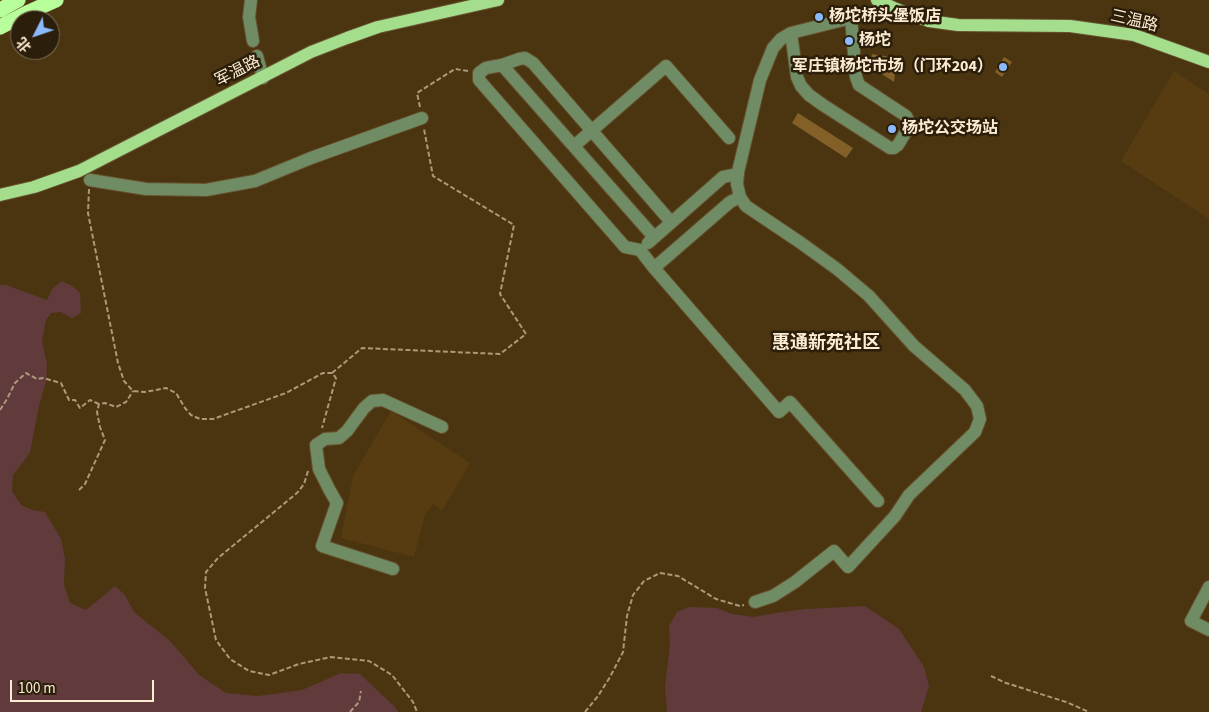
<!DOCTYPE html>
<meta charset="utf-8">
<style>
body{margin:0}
#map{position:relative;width:1209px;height:712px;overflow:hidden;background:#4b3510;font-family:"Source Sans 3","Noto Sans SC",sans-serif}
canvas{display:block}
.north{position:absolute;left:10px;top:10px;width:50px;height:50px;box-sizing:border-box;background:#2b1e0a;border:1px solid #7f705a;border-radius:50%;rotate:229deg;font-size:14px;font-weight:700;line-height:20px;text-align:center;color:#fdecd3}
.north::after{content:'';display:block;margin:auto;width:18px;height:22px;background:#8abafc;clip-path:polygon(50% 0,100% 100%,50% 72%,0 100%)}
.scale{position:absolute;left:10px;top:680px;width:144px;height:22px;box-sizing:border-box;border:2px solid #fdecd3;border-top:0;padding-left:6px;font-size:15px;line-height:18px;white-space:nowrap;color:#fdecd3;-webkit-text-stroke:4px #2b1e0a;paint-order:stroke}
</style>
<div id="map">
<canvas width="1209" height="712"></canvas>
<div class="north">北</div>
<div class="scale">100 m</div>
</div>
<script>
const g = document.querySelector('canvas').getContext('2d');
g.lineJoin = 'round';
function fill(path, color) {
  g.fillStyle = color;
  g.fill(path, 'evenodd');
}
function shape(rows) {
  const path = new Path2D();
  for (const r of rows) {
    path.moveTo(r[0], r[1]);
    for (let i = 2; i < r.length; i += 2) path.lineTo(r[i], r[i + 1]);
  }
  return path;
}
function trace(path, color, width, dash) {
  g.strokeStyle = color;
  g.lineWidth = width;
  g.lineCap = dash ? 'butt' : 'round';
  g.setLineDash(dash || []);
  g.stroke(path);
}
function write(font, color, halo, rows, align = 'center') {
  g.font = font + ' "Source Sans 3","Noto Sans SC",sans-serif';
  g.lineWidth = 5;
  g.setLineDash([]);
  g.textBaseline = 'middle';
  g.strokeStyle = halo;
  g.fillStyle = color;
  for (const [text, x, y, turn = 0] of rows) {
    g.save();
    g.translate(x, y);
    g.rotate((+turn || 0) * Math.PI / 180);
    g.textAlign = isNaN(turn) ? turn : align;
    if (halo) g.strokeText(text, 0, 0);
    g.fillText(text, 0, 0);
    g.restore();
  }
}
fill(shape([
 [1174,71,1209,94,1209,219,1121,161],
 [391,411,470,463,442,511,433,504,425,515,414,557,341,538,353,476]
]), '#563c10');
fill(shape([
 [62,281,72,286,80,293,81,313,72,318,61,312,51,313,46,320,42,342,47,364,46,382,39,405,30,453,13,475,12,491,21,505,32,510,45,512,61,539,65,559,64,585,70,603,86,610,115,586,125,595,134,612,170,641,199,675,226,693,258,696,302,690,341,673,360,674,395,707,398,712,0,712,0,285,6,285,47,300,52,289],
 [865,606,899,629,924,667,929,686,921,712,667,712,665,687,670,645,669,626,677,612,689,607,717,608,732,614,754,617,775,613,806,609]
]), '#613a3c');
fill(shape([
 [872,54,897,58,894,82,870,66],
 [1004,57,1012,62,1002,77,995,72],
 [798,113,853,148,846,158,792,123]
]), '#836027');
const minor = shape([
 [251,0,249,17,253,41],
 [791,33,797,77,801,86,809,95,823,105,890,148,894,148,898,145,910,125,908,120,906,116,859,85,856,77,851,18],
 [257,56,263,78],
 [502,65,519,59,525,58,533,63,671,222],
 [574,146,666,66,729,138],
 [90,180,146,189,206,190,255,181,311,158,422,118],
 [654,237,502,65,486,68,479,73,479,80,625,247,640,250,654,268,779,412,790,402,878,501],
 [648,243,723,177,738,174],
 [654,268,730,202,740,197],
 [393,569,322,546,337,503,329,489,319,469,316,445,325,439,339,438,347,431,364,408,372,401,383,400,442,427],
 [1209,587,1191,621,1209,630],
 [755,602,773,596,795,582,834,551,848,567,895,516,909,495,975,432,980,419,977,406,965,390,914,346,869,296,837,269,801,243,746,206,740,197,737,184,738,172,760,80,773,48,781,39,791,33,843,20,896,9]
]);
const major = shape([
 [877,0,896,9,929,21,958,25,1070,26,1134,35,1209,62],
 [0,195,34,187,79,171,311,52,347,38,378,27,498,0]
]);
const highway = shape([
 [0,10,18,0],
 [0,27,29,12,56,0]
]);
trace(minor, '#67522f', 14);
trace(major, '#67522f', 14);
trace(highway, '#67522f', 16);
trace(shape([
 [420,107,417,93,455,69,468,71],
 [89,189,88,213,118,363,124,381,133,391,145,392,166,388,176,393,185,408,191,415,200,419,213,419,286,393,323,373,332,373,336,378,322,428],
 [332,373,362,348,500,354,526,334,500,294,514,225,433,176,424,129],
 [0,410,7,399,15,383,26,373,37,379,43,378,61,383,69,400,75,400,80,408,90,400,99,404],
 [308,471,304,484,297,493,218,558,206,572,205,588,216,640,230,659,249,671,269,675,299,664,331,657,369,661,392,675,413,702,417,712],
 [79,490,85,484,105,440,100,427,97,412,99,404,105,403,116,407,126,402,133,391],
 [991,676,1006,683,1066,702,1089,712],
 [350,712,359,702,361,691],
 [585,712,598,696,610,677,623,652,627,616,633,595,644,581,660,573,678,576,716,599,740,606,744,605]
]), '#ac987a', 2, [5, 2.5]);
trace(minor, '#708c65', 12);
trace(major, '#a4dd8c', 12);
trace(highway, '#b8fe9a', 15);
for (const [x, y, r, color] of [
 [819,17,5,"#8abafc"],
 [849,41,5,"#8abafc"],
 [1003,67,5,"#8abafc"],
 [892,129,5,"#8abafc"]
]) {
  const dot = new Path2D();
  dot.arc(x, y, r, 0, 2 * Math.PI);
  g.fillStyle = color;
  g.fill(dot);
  trace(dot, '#2b1e0a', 2);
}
write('bold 16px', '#fdecd3', '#2b1e0a', [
 ["杨坨桥头堡饭店",829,17],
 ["杨坨",859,41],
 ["军庄镇杨坨市场（门环204）",993,67,"right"],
 ["杨坨公交场站",902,129]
], 'left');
write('16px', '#fdecd3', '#2b1e0a', [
 ["三温路",1134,22,13],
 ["军温路",238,72,-27]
]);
write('bold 18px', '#fdecd3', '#2b1e0a', [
 ["惠通新苑社区",826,344]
]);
</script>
